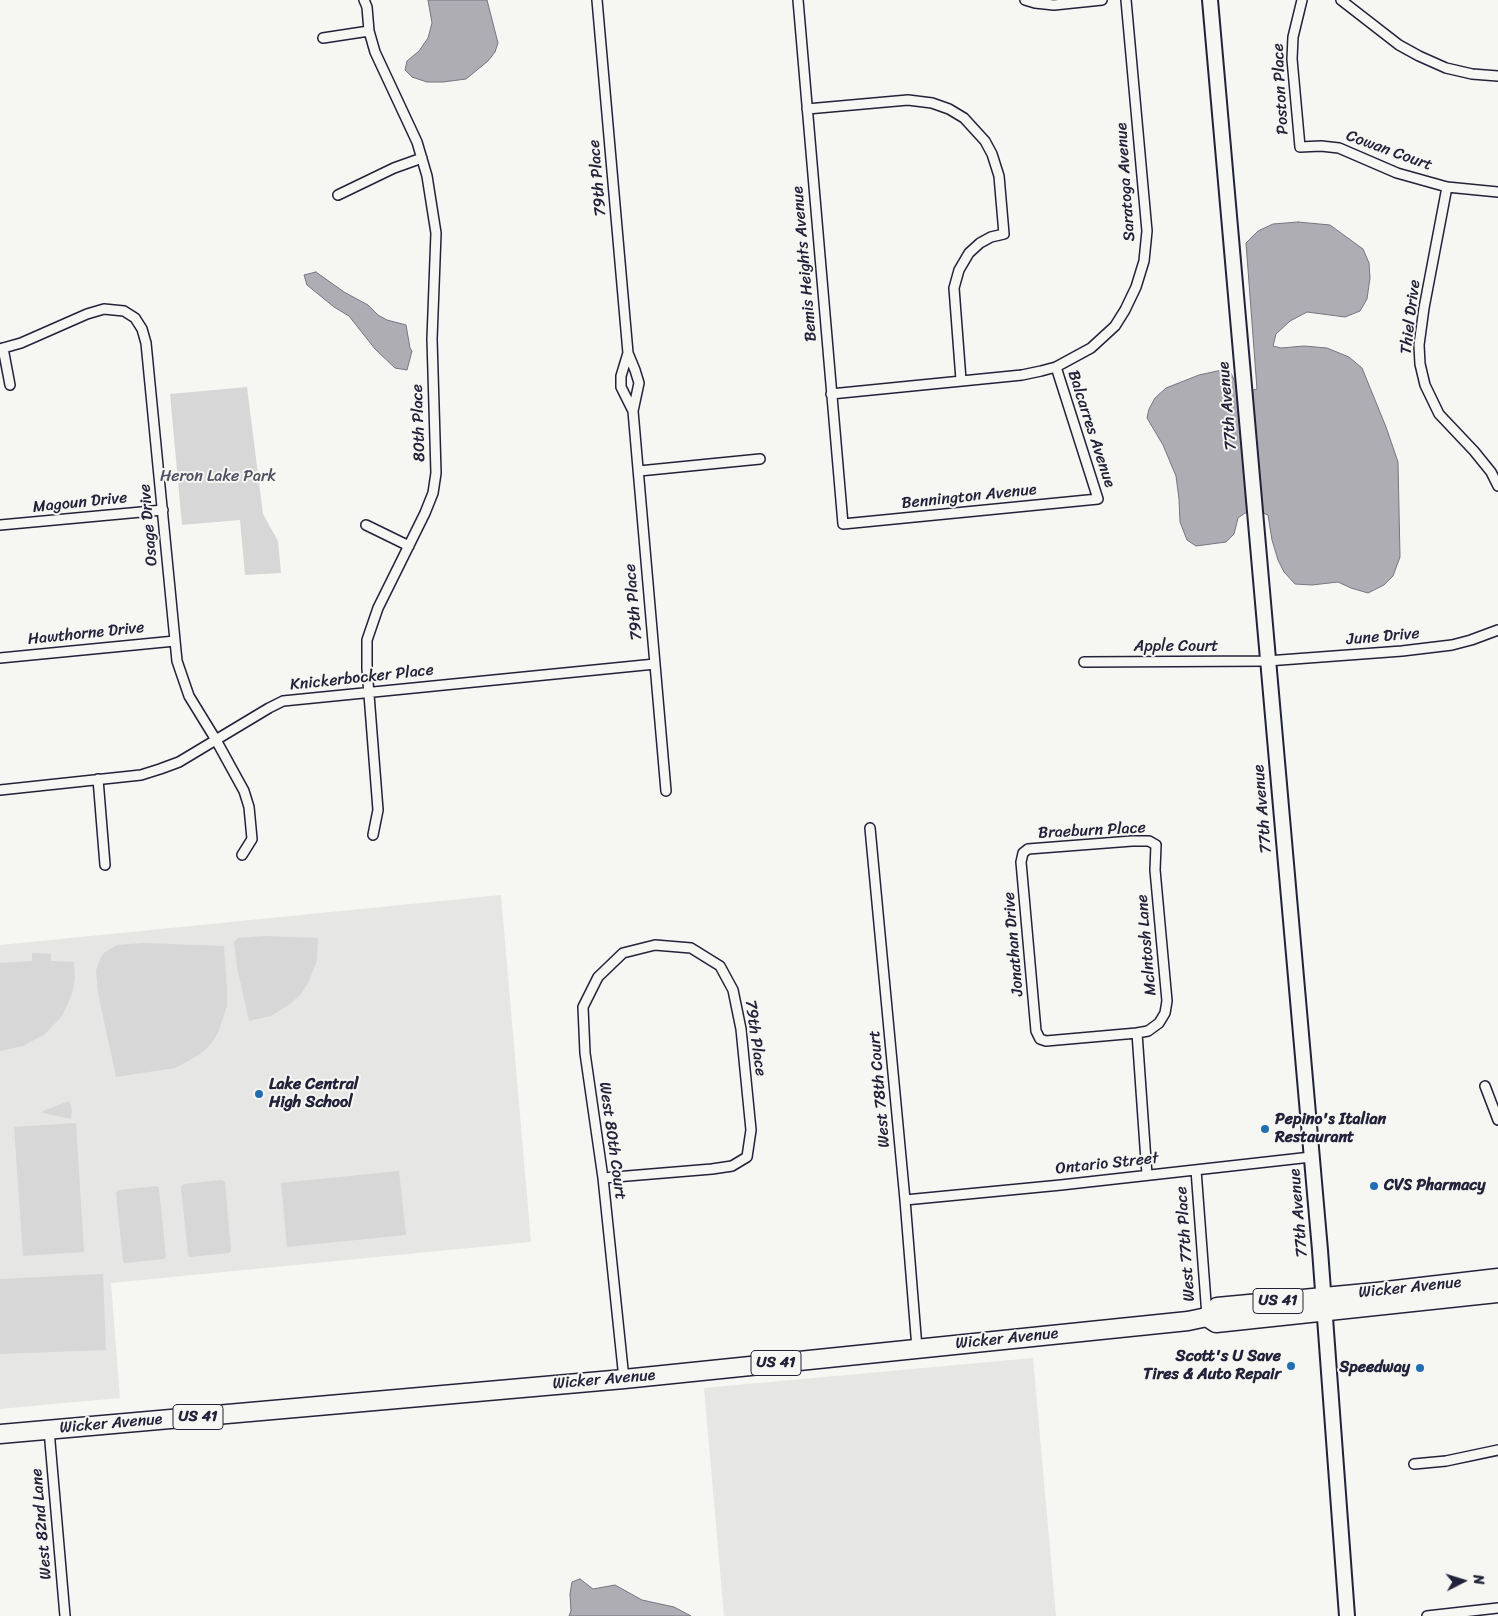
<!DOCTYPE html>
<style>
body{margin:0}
#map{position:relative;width:1498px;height:1616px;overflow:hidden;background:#f6f6f2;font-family:Sriracha,sans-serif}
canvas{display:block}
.north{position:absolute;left:1438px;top:1556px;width:50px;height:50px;-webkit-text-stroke:4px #f6f6f2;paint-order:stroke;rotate:85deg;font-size:14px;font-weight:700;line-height:20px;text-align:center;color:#22223b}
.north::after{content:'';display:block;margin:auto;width:18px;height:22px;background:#22223b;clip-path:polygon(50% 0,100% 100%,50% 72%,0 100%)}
</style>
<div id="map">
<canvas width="1498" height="1616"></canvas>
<div class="north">N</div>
</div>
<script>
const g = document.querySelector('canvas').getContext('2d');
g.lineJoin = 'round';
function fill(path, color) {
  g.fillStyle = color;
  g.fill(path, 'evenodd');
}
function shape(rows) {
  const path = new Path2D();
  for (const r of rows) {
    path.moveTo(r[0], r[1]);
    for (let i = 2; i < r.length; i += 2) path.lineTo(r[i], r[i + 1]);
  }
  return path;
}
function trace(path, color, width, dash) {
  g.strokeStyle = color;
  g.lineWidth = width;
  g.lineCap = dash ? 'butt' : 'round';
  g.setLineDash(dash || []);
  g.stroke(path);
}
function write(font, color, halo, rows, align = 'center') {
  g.font = font + ' Sriracha,sans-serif';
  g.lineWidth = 4;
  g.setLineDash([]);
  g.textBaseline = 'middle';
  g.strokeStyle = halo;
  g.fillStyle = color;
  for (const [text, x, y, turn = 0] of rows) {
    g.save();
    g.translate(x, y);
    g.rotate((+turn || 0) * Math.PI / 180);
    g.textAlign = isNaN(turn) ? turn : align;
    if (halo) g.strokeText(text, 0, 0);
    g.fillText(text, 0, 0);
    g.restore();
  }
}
fill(shape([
 [501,895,531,1242,111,1283,120,1398,0,1409,0,945],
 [1033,1358,1056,1616,724,1616,704,1388]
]), '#e6e6e4');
fill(shape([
 [247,387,263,514,278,541,281,573,245,575,240,520,182,525,170,394],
 [265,936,318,938,317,960,309,981,301,994,290,1004,271,1016,249,1021,237,967,234,942,238,938],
 [144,943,224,946,227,990,227,1006,218,1033,210,1045,199,1055,175,1068,116,1077,98,993,96,970,101,957,105,952,117,945],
 [32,953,51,954,51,961,74,962,75,978,72,994,62,1016,45,1034,23,1046,0,1051,0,963,32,961],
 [69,1101,72,1110,71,1119,43,1113,43,1111],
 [76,1123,84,1252,23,1256,14,1127],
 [399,1171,406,1235,287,1247,281,1183],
 [222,1180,225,1182,231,1251,229,1253,190,1257,188,1255,181,1187,184,1184],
 [157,1186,159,1188,166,1257,164,1259,125,1263,123,1261,116,1193,118,1190],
 [103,1274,106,1350,0,1354,0,1279]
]), '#d7d7d7');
const water = shape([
 [428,0,487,0,498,43,495,52,488,61,466,79,443,82,427,82,412,77,405,70,407,61,419,51,428,38,432,23,428,0],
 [1298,222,1330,225,1363,249,1369,263,1370,278,1367,299,1360,311,1345,317,1307,312,1290,321,1276,334,1273,346,1281,348,1304,346,1327,348,1349,357,1362,368,1386,427,1398,462,1400,557,1393,576,1384,585,1368,593,1351,588,1338,582,1312,585,1295,584,1284,572,1278,560,1272,540,1268,515,1263,513,1245,513,1238,518,1234,534,1226,542,1196,546,1187,540,1180,522,1179,499,1176,476,1163,445,1147,418,1149,409,1155,398,1166,388,1199,375,1222,370,1231,373,1236,384,1237,394,1257,389,1246,243,1258,231,1273,224,1298,222],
 [316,272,344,292,368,305,378,315,387,320,406,325,410,348,412,351,407,370,395,368,375,349,349,316,334,307,307,285,304,275,316,272],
 [580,1579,593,1589,615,1585,642,1600,674,1607,691,1616,569,1616,571,1611,570,1594,572,1582,580,1579]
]);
fill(water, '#adadb3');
trace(water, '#757583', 1);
const street = shape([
 [364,0,367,7,369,31,375,52,417,142,427,176,436,233,432,339,436,473,433,493,425,513,378,608,367,640,367,669,378,810,373,835],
 [597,0,628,353,635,370,639,383,633,411,666,791],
 [798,0,843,524,1098,499,1056,367],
 [1025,0,1035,3,1054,5,1102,0],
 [1302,0,1293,37,1292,59,1300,147,1321,146,1339,148,1397,173,1447,187,1498,192],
 [1341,0,1399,45,1419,56,1446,68,1472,74,1498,76],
 [323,38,369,31],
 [807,109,908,100,932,103,949,109,964,118,985,141,992,154,999,176,1004,234,991,237,980,243,969,253,959,270,954,288,961,380],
 [1447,187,1424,308,1419,345,1420,364,1425,385,1439,414,1474,451,1491,472,1498,486],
 [338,195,394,168,422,158],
 [3,348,10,385],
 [0,349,21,343,87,314,104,309,124,311,135,318,142,329,146,343,177,661,189,696,216,740,244,791,249,807,252,839,242,855],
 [628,353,621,376,621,387,633,411],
 [831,394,1022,375,1041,371,1056,367,1091,348,1115,326,1125,310,1136,287,1144,261,1147,231,1126,0],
 [639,471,760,459],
 [0,525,163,510],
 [366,525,409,546],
 [0,658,175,641],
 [1084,662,1267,661,1402,651,1452,645,1471,640,1498,630],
 [98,779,105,865],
 [0,790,141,775,160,769,179,762,269,708,283,701,655,664],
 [870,828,905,1200,917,1348],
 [1137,1033,1046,1041,1040,1039,1036,1031,1021,862,1023,853,1028,849,1132,841,1149,841,1156,845,1155,870,1167,1001,1165,1013,1159,1023,1148,1031,1137,1033,1147,1175],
 [1485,1086,1498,1120],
 [1196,1170,1207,1316],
 [603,1178,712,1169,732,1166,747,1157,751,1130,741,1029,733,990,720,966,691,948,655,945,623,953,598,977,583,1007,585,1053,603,1178,624,1379],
 [905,1200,1061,1185,1311,1157],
 [49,1430,65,1616],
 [1414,1464,1446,1461,1498,1450],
 [1427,1616,1498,1608]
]);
const secondary = shape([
 [1210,0,1320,1250,1347,1616]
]);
const highway = shape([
 [1207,1317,1216,1323,1498,1293],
 [0,1434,624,1379,1188,1321,1207,1317,1217,1307,1377,1292,1498,1278]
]);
trace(street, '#22223b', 12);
trace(secondary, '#22223b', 18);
trace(highway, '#22223b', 21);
trace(street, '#f6f6f2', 9);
trace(secondary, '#f6f6f2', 14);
trace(highway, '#f6f6f2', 18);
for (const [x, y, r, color] of [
 [259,1094,5,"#1f6fb2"],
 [1265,1129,5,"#1f6fb2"],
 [1374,1186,5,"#1f6fb2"],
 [1291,1366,5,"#1f6fb2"],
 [1420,1368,5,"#1f6fb2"]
]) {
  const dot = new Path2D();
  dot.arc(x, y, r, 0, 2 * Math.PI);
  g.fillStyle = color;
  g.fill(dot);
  trace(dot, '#f6f6f2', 2);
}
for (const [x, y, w] of [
 [1278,1301,50],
 [776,1363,50],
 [198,1417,50]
]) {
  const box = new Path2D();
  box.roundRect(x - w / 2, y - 12.5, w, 25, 4);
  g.fillStyle = '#f6f6f2';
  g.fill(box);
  trace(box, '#22223b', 1);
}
write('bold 15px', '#22223b', null, [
 ["US 41",1278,1301],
 ["US 41",776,1363],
 ["US 41",198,1417]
]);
write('16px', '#22223b', '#f6f6f2', [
 ["Poston Place",1281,89,-93],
 ["Cowan Court",1389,151,20],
 ["79th Place",598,178,-95],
 ["Saratoga Avenue",1126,182,-94],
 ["Bemis Heights Avenue",805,264,-95],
 ["Thiel Drive",1411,317,-83],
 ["77th Avenue",1228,406,-95],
 ["80th Place",419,423,-92],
 ["Balcarres Avenue",1091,429,72],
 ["Bennington Avenue",969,497,-6],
 ["Magoun Drive",80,503,-6],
 ["Osage Drive",149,525,-95],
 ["79th Place",634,602,-95],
 ["Hawthorne Drive",86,634,-6],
 ["June Drive",1383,637,-5],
 ["Apple Court",1176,647],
 ["Knickerbocker Place",362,678,-6],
 ["77th Avenue",1263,809,-95],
 ["Braeburn Place",1092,831,-3],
 ["Jonathan Drive",1014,944,-95],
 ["Mclntosh Lane",1147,945,-95],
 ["79th Place",755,1038,82],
 ["West 78th Court",880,1089,-95],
 ["West 80th Court",612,1141,82],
 ["Ontario Street",1107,1164,-6],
 ["77th Avenue",1299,1213,-95],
 ["West 77th Place",1186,1244,-94],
 ["Wicker Avenue",1410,1288,-6],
 ["Wicker Avenue",1007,1339,-6],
 ["Wicker Avenue",604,1380,-5],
 ["Wicker Avenue",111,1424,-5],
 ["West 82nd Lane",42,1524,-95]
]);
write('16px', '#4f4f62', '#f6f6f2', [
 ["Heron Lake Park",218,477]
]);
write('bold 16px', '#22223b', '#f6f6f2', [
 ["Lake Central",269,1085],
 ["High School",269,1103],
 ["Pepino's Italian",1275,1120],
 ["Restaurant",1275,1138],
 ["CVS Pharmacy",1384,1186],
 ["Scott's U Save",1281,1357,"right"],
 ["Tires & Auto Repair",1281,1375,"right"],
 ["Speedway",1410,1368,"right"]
], 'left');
</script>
